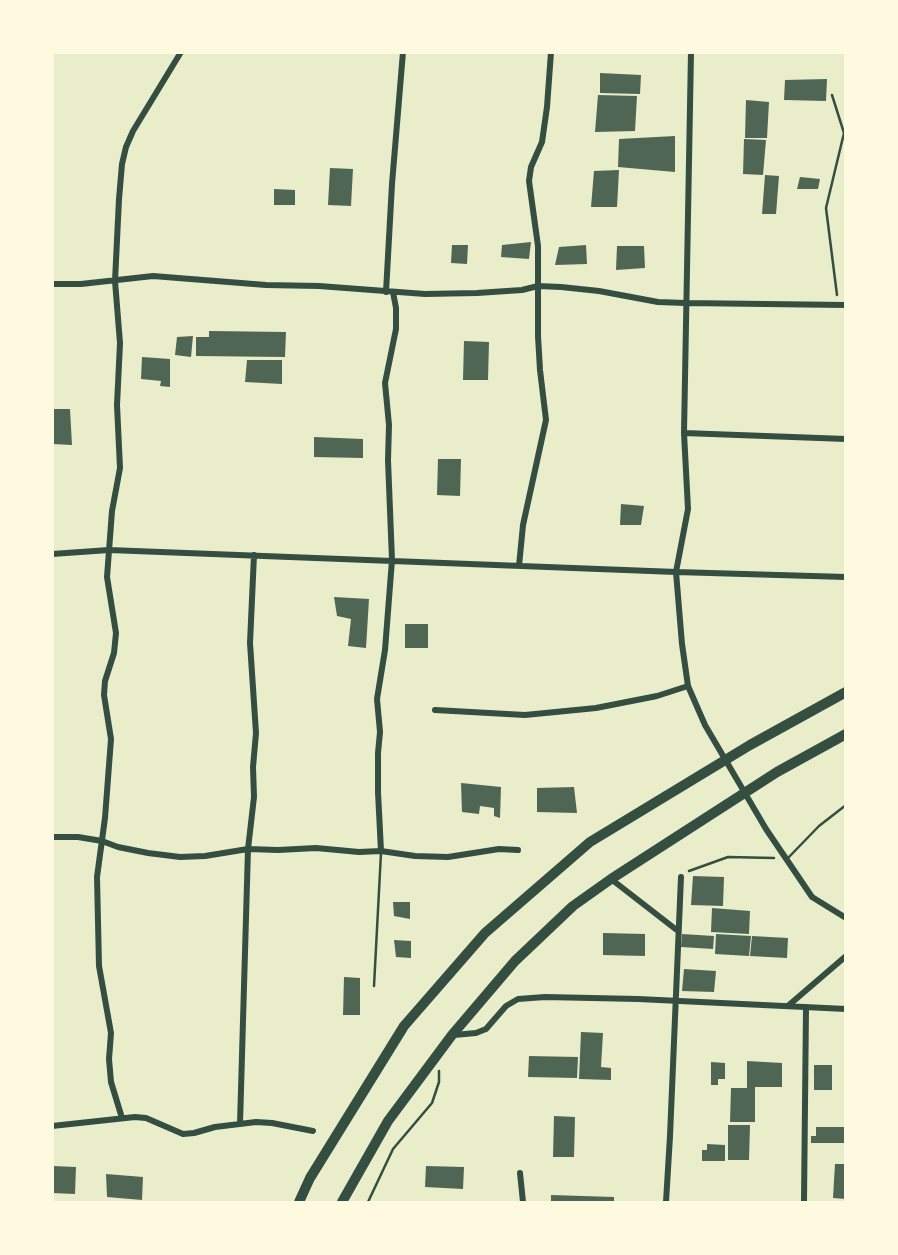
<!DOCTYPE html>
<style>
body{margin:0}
#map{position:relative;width:898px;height:1255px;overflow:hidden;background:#e9edc9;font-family:"Nunito Sans",sans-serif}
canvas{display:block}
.frame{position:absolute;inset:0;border:54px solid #fefae0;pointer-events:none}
</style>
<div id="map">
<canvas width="898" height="1255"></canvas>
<div class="frame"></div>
</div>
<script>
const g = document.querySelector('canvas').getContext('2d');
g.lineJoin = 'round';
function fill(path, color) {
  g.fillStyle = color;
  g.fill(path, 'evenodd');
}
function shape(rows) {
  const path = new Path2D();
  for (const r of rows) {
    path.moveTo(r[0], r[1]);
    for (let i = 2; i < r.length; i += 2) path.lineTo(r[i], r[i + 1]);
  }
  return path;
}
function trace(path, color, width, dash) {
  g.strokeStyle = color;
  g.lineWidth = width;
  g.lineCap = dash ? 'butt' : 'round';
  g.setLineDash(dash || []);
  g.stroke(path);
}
fill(shape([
 [600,73,641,75,640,94,600,93],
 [827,79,826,101,784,100,785,80],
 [598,95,637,96,635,131,595,132],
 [746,100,769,102,767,138,745,138],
 [675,136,675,172,618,167,619,139],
 [744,139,766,140,763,175,743,174],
 [330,168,353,169,351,206,328,205],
 [619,170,617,207,591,207,594,171],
 [765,175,779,176,776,214,762,214],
 [800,177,820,179,818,189,797,189],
 [274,189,295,190,295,205,274,205],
 [531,242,529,259,501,257,502,245],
 [452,245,468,245,467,264,451,263],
 [586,245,587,264,555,265,559,247],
 [617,246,644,246,645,268,616,270],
 [209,331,286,332,285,357,196,356,196,337,209,337],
 [193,336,191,357,175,355,177,337],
 [464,341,489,342,488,380,463,380],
 [142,357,170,359,170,387,160,386,161,381,141,379],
 [247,360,282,360,282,384,245,382],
 [52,409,70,409,72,445,52,444],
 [314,437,363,439,363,458,314,457],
 [438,459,461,459,460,496,437,495],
 [621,504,644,506,641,525,620,525],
 [334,597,369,599,366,648,348,646,351,619,337,616],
 [405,624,428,624,428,648,405,648],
 [461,783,501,787,500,818,494,816,494,808,480,806,479,814,462,812],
 [574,787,577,813,537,812,537,788],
 [693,876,724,877,723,906,691,905],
 [393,902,410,902,410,919,394,916],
 [712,908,750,911,749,934,711,932],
 [603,933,645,934,645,956,603,955],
 [682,934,714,936,713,949,681,947],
 [716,934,751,936,749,956,715,954],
 [752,936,788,938,787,958,750,956],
 [394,940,411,941,411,958,396,957],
 [684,969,716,971,714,992,682,991],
 [344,977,360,978,360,1015,343,1015],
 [581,1032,603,1033,601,1067,611,1068,611,1080,579,1079],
 [529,1056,578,1057,577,1078,528,1077],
 [747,1061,782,1063,782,1087,755,1087,755,1122,730,1122,731,1088,747,1088],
 [711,1062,725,1063,725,1079,718,1079,718,1085,711,1085],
 [814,1065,832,1065,832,1090,814,1090],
 [554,1116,575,1117,574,1157,553,1157],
 [728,1125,750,1125,749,1160,728,1160],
 [816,1127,846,1127,846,1143,811,1143,811,1136,816,1136],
 [707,1144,725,1145,725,1161,702,1161,702,1150,707,1150],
 [835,1164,846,1164,846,1199,833,1198],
 [52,1166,76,1167,75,1194,52,1193],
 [426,1166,464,1167,463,1189,425,1187],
 [106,1174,143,1177,142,1200,107,1197],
 [551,1195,614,1197,614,1202,551,1202]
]), '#4f6655');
trace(shape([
 [832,95,844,133,826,208,837,295],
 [689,871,728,857,774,858],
 [368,1202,393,1149,432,1103,439,1082,439,1071]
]), '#344e41', 2.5);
trace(shape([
 [788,858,819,826,846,805],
 [374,986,381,853]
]), '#344e41', 2.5);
trace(shape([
 [691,52,684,433,688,509,676,572,682,644,688,686,705,725,766,829,812,897,846,918],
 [52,284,81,284,153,276,266,285,319,286,425,294,477,293,522,290,538,286,561,287,599,291,658,302,685,303,846,305],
 [386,292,392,184,403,52],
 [684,433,846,439],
 [52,554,109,550,676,572,846,577],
 [519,566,523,525,546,420,540,370,538,336,538,246,529,181,531,167,542,142,547,107,551,52],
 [435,710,525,715,596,708,657,696,688,686],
 [52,837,78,837,102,841,118,847,148,853,180,857,205,856,248,849,278,850,316,848,359,852,381,851,415,856,448,857,499,849,518,850],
 [381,851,378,792,378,753,380,732,377,699,385,650,392,560,388,460,389,425,385,383,396,329,396,308,393,292],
 [611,879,678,931],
 [789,1005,846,956],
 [454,1035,476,1033,486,1029,506,1006,518,999,545,997,638,999,846,1009],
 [122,1118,111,1082,109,1059,111,1033,99,966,97,877,105,818,111,739,104,695,105,681,114,653,116,633,107,577,112,511,120,468,117,405,120,343,115,281,119,199,122,164,126,147,133,131,181,52],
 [240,1124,248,849,254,797,253,767,256,733,250,643,254,555],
 [52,1126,135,1117,146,1118,183,1134,194,1133,215,1127,256,1122,272,1123,313,1131],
 [520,1173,523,1202],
 [666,1202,670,1136,681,877],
 [804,1202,806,1007]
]), '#344e41', 6);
trace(shape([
 [299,1202,310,1178,404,1026,485,933,590,842,750,745,846,692],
 [342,1202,388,1121,452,1035,515,961,573,906,611,879,777,772,846,734]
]), '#344e41', 10);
</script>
